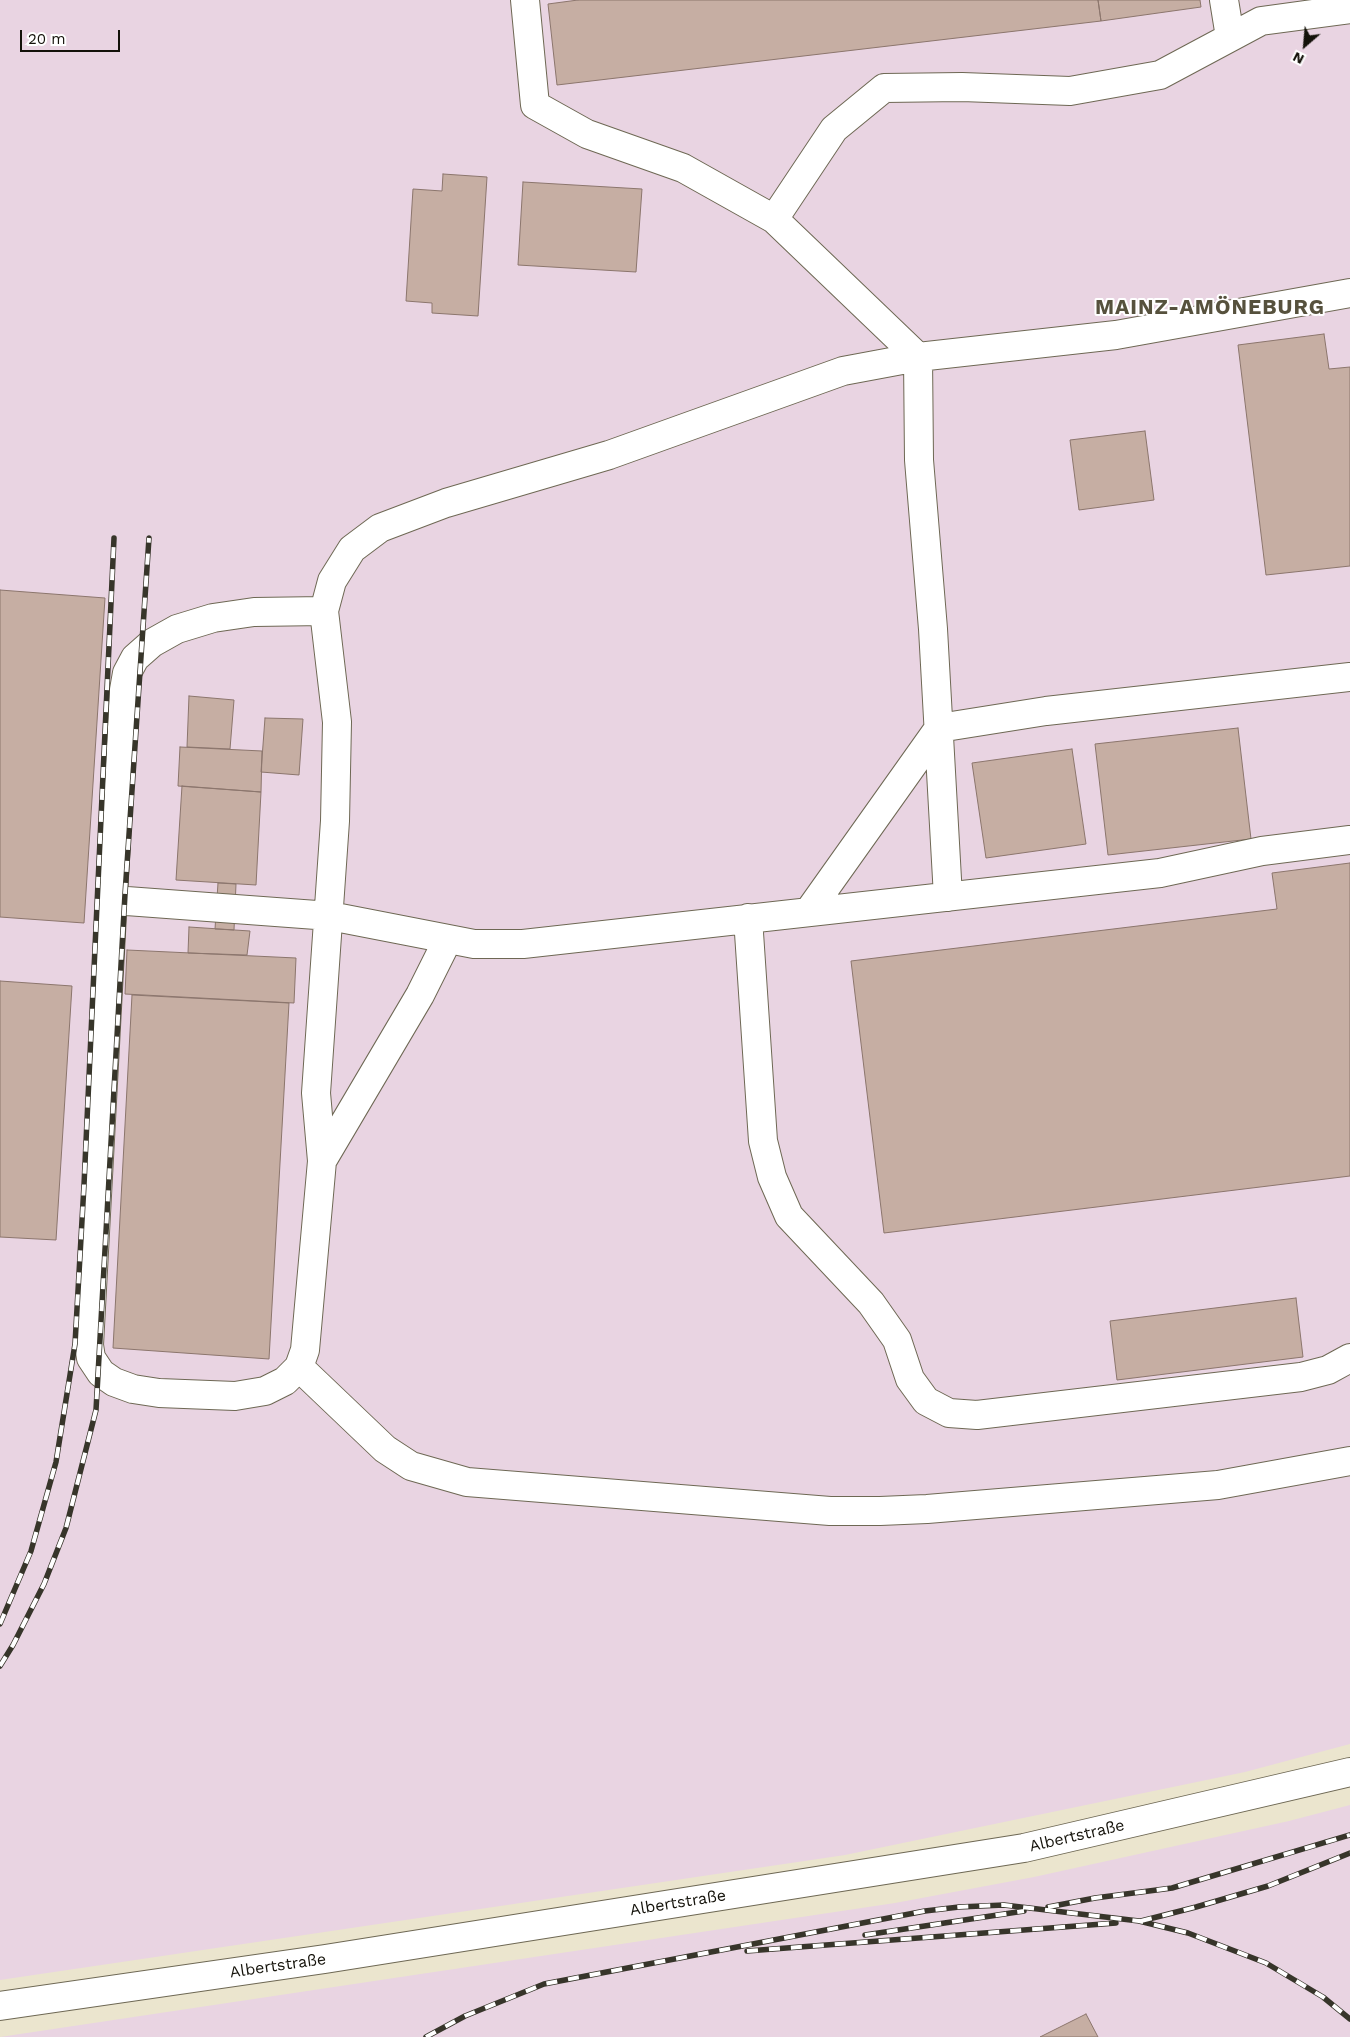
<!DOCTYPE html>
<meta charset="utf-8">
<style>
body{margin:0}
#map{position:relative;width:1350px;height:2037px;overflow:hidden;background:#ebe5ce;font-family:"Work Sans",sans-serif}
canvas{display:block}
.north{position:absolute;left:1280px;top:20px;width:50px;height:50px;-webkit-text-stroke:4px #fff;paint-order:stroke;rotate:207deg;font-size:14px;font-weight:700;line-height:20px;text-align:center;color:#14120a}
.north::after{content:'';display:block;margin:auto;width:18px;height:22px;background:#14120a;clip-path:polygon(50% 0,100% 100%,50% 72%,0 100%)}
.scale{position:absolute;left:20px;top:30px;width:100px;height:22px;box-sizing:border-box;border:2px solid #14120a;border-top:0;padding-left:6px;font-size:15px;line-height:18px;white-space:nowrap;color:#14120a;-webkit-text-stroke:4px #fff;paint-order:stroke}
</style>
<div id="map">
<canvas width="1350" height="2037"></canvas>
<div class="north">N</div>
<div class="scale">20 m</div>
</div>
<script>
const g = document.querySelector('canvas').getContext('2d');
g.lineJoin = 'round';
function fill(path, color) {
  g.fillStyle = color;
  g.fill(path, 'evenodd');
}
function shape(rows) {
  const path = new Path2D();
  for (const r of rows) {
    path.moveTo(r[0], r[1]);
    for (let i = 2; i < r.length; i += 2) path.lineTo(r[i], r[i + 1]);
  }
  return path;
}
function trace(path, color, width, dash) {
  g.strokeStyle = color;
  g.lineWidth = width;
  g.lineCap = dash ? 'butt' : 'round';
  g.setLineDash(dash || []);
  g.stroke(path);
}
function write(font, color, halo, rows, align = 'center') {
  g.font = font + ' "Work Sans",sans-serif';
  g.lineWidth = 4;
  g.setLineDash([]);
  g.textBaseline = 'middle';
  g.strokeStyle = halo;
  g.fillStyle = color;
  for (const [text, x, y, turn = 0] of rows) {
    g.save();
    g.translate(x, y);
    g.rotate((+turn || 0) * Math.PI / 180);
    g.textAlign = isNaN(turn) ? turn : align;
    if (halo) g.strokeText(text, 0, 0);
    g.fillText(text, 0, 0);
    g.restore();
  }
}
fill(shape([
 [0,0,1350,0,1350,1744,1245,1772,845,1855,0,1980],
 [1350,1805,1350,2037,0,2037,895,1903,1034,1877,1289,1821]
]), '#e9d4e2');
const building = shape([
 [578,0,1098,0,1101,21,557,85,548,4,578,0],
 [1098,0,1200,0,1201,7,1101,21,1098,0],
 [443,174,487,177,478,316,432,313,432,303,406,301,413,189,442,191,443,174],
 [523,182,642,189,636,272,518,265,523,182],
 [1324,334,1329,369,1350,367,1350,566,1266,575,1238,345,1324,334],
 [1145,431,1154,500,1079,510,1070,440,1145,431],
 [0,590,105,598,84,923,0,917,0,590],
 [189,696,234,700,230,749,187,747,189,696],
 [265,718,303,719,299,775,261,772,265,718],
 [1238,728,1251,839,1108,855,1095,744,1238,728],
 [180,747,262,751,261,792,178,786,180,747],
 [1072,749,1086,844,986,858,972,763,1072,749],
 [182,786,261,792,256,885,176,880,182,786],
 [1350,863,1350,1176,884,1233,851,961,1277,909,1272,873,1350,863],
 [218,883,236,884,234,930,215,929,218,883],
 [189,927,250,931,247,955,188,953,189,927],
 [127,950,296,958,294,1003,125,994,127,950],
 [0,981,72,986,56,1240,0,1237,0,981],
 [132,995,289,1003,269,1359,113,1348,132,995],
 [1296,1298,1303,1357,1117,1380,1110,1321,1296,1298],
 [1086,2014,1098,2037,1040,2037,1086,2014]
]);
fill(building, '#c6aea3');
trace(building, '#8c766d', 1);
const minor = shape([
 [525,0,535,105,587,134,683,168,774,219,918,357],
 [1224,0,1230,37],
 [774,219,834,129,884,88,962,87,1070,91,1160,75,1261,21,1350,9],
 [324,611,254,612,213,618,177,629,152,643,135,658,127,673,124,690,89,1345,91,1358,101,1373,114,1382,133,1389,159,1393,235,1396,265,1391,285,1381,299,1367,305,1350,322,1161,420,995,448,939],
 [948,897,933,629,919,460,918,357,1116,335,1350,293],
 [113,900,330,916,474,944,523,944,1160,873,1262,851,1350,840],
 [809,911,939,728,1046,711,1350,677],
 [748,918,763,1141,772,1177,789,1216,871,1303,897,1340,910,1379,926,1401,949,1413,977,1415,1301,1377,1328,1370,1350,1358],
 [322,1161,316,1093,335,821,337,722,324,611,332,581,352,549,380,528,446,503,609,455,843,371,918,357],
 [299,1367,385,1449,411,1466,467,1482,830,1511,880,1511,927,1509,1218,1485,1350,1461],
 [0,2006,325,1959,1024,1848,1350,1772]
]);
trace(minor, '#6e6854', 30);
trace(minor, '#fff', 28);
const rail = shape([
 [0,1624,31,1551,56,1462,75,1344,84,1185,114,538],
 [0,1666,13,1645,44,1584,66,1528,96,1410,125,894,149,538],
 [1048,1907,1095,1898,1172,1888,1350,1835],
 [1141,1921,1196,1907,1268,1886,1350,1853],
 [865,1935,1024,1911],
 [747,1951,1116,1923],
 [426,2037,465,2016,544,1984,925,1911,959,1907,1004,1905,1139,1921,1188,1933,1266,1963,1323,1997,1350,2019]
]);
trace(rail, '#37352a', 5.5);
trace(rail, '#fff', 4, [11]);
write('16px', '#14120a', '#fff', [
 ["Albertstraße",1077,1836,-13],
 ["Albertstraße",678,1903,-9],
 ["Albertstraße",278,1966,-8]
]);
g.letterSpacing = '1px';
write('bold 21px', '#56513d', '#fff', [
 ["MAINZ-AMÖNEBURG",1210,308]
]);
g.letterSpacing = '0px';
</script>
